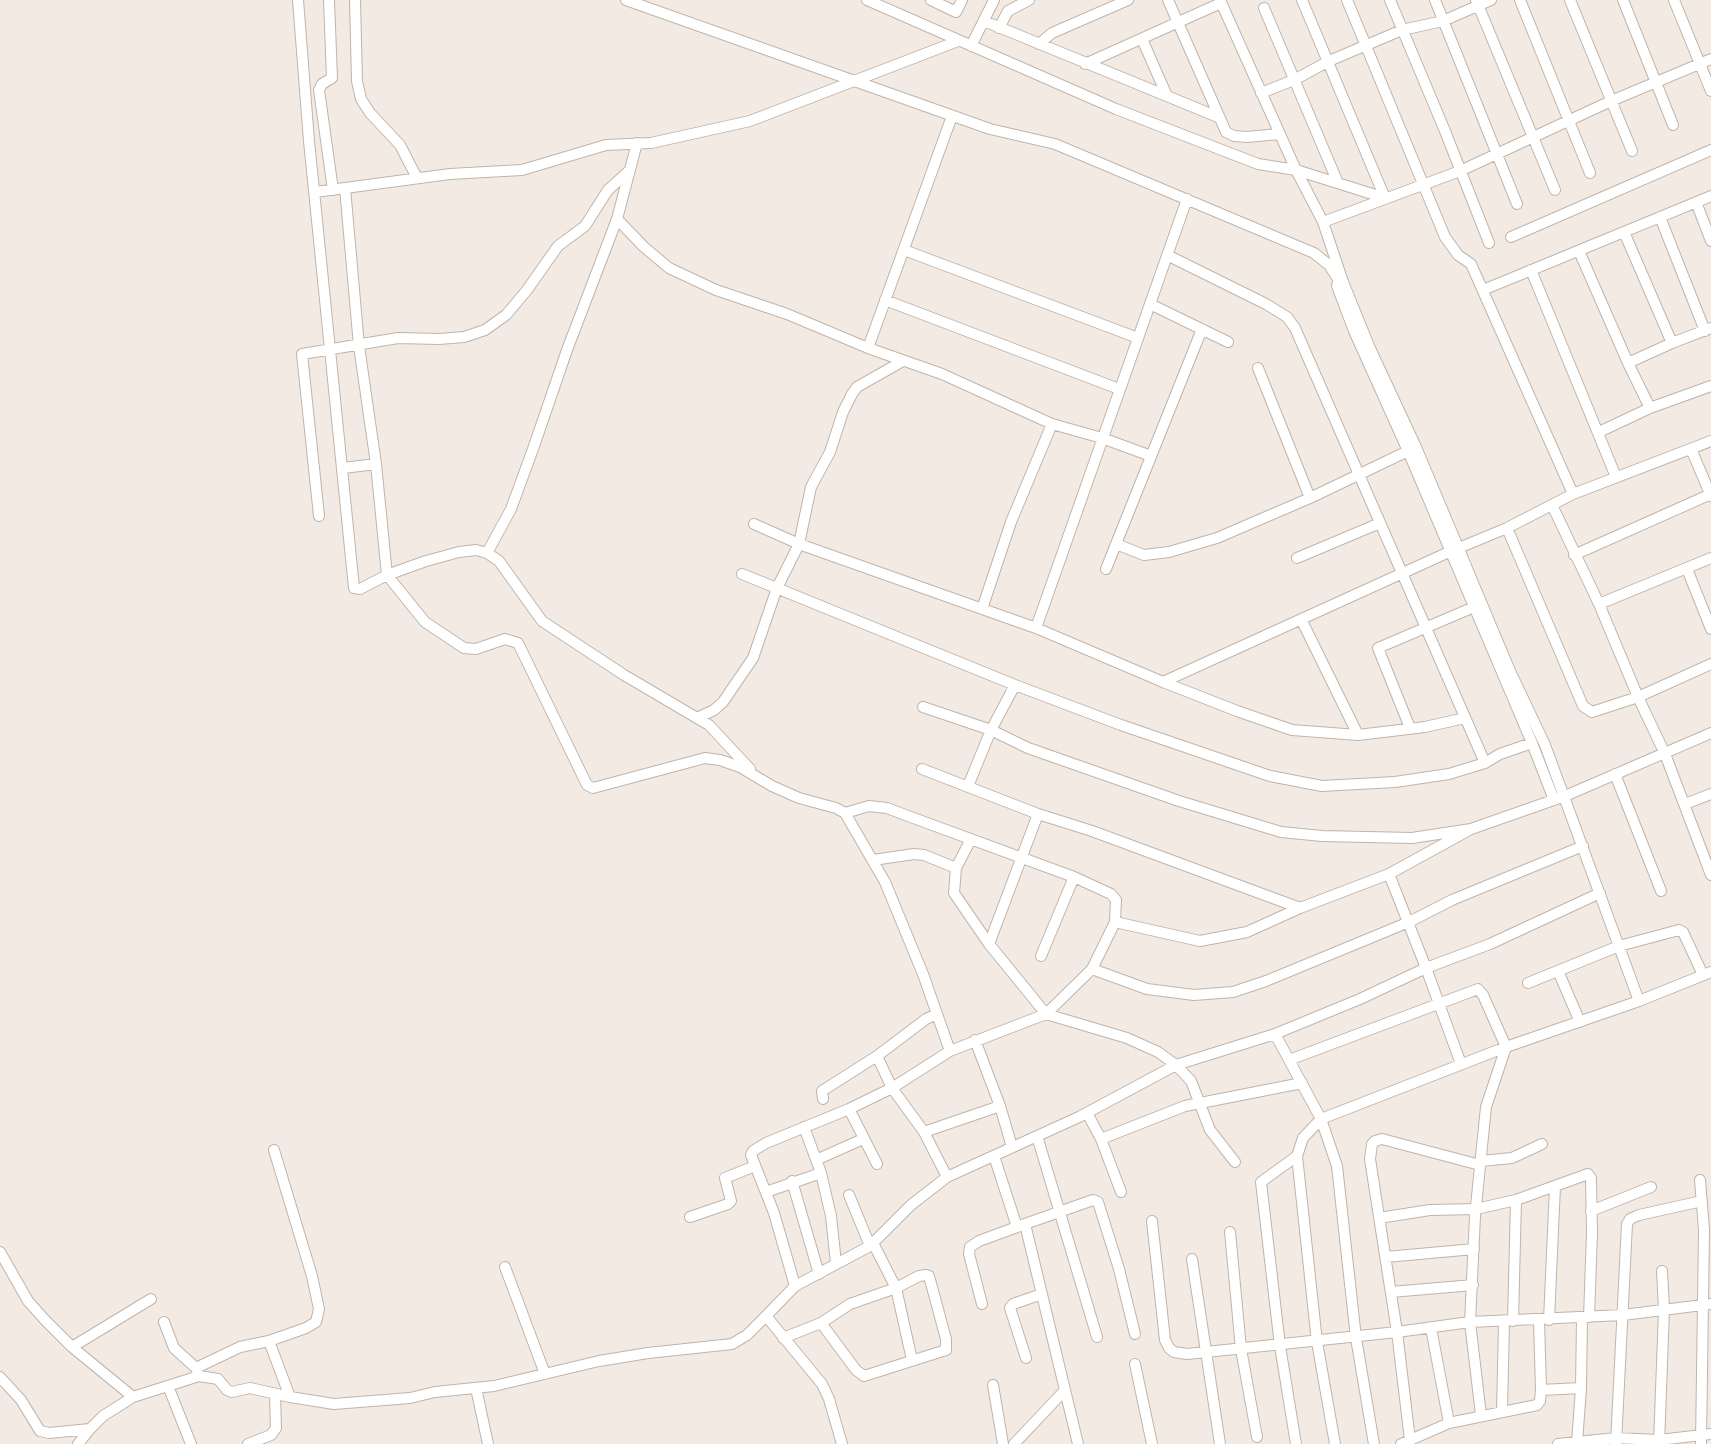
<!DOCTYPE html>
<style>
body{margin:0}
canvas{display:block;background:#f3ebe3}
</style>
<canvas width="1711" height="1444"></canvas>
<script>
const g = document.querySelector('canvas').getContext('2d');
g.lineJoin = 'round';
function shape(rows) {
  const path = new Path2D();
  for (const r of rows) {
    path.moveTo(r[0], r[1]);
    for (let i = 2; i < r.length; i += 2) path.lineTo(r[i], r[i + 1]);
  }
  return path;
}
function trace(path, color, width, dash) {
  g.strokeStyle = color;
  g.lineWidth = width;
  g.lineCap = dash ? 'butt' : 'round';
  g.setLineDash(dash || []);
  g.stroke(path);
}
const minor = shape([
 [298,0,309,141,354,588,360,589,387,575,425,622,464,648,476,649,505,639,518,643,587,785,593,788,705,758,720,760,740,767,772,786,799,798,836,808,845,813,885,882,923,974,937,1014],
 [329,0,332,78,322,84,319,90,333,190],
 [355,0,357,81,361,99,370,113,400,145,417,178],
 [626,0,990,129,1055,144,1314,253,1329,265,1336,276],
 [867,0,1116,109,1258,164,1296,170,1385,198],
 [931,0,956,12,962,0],
 [1168,0,1226,132,1234,136,1247,137,1279,134],
 [1220,0,1296,170,1323,222,1343,282,1369,346,1416,447,1510,671,1545,745,1639,1001],
 [1302,0,1385,198],
 [1347,0,1445,237,1458,255,1471,264,1573,494],
 [1390,0,1445,131,1489,243],
 [1435,0,1517,204],
 [1476,0,1555,190],
 [1520,0,1590,173],
 [1570,0,1632,151],
 [1623,0,1673,125],
 [1674,0,1711,91],
 [1264,8,1338,183],
 [984,21,1218,117],
 [999,28,1008,11,1029,0],
 [1142,39,1167,96],
 [1039,44,1052,33,1128,0],
 [971,46,994,0],
 [1085,64,1221,3],
 [1261,93,1294,80,1329,61,1402,30,1443,21,1491,0],
 [345,188,359,346,376,464,387,575,426,561,459,552,476,550,487,553,499,561,542,621,624,675,709,725,750,769],
 [315,192,450,174,522,170,606,145,651,143,750,121,958,41],
 [1696,202,1711,241],
 [1660,217,1705,331],
 [617,219,644,247,669,268,716,290,787,314,868,348,942,374,1052,424,1102,438,1151,456],
 [1323,222,1460,171,1611,101,1711,59],
 [1624,232,1672,343,1628,363,1650,408],
 [1511,237,1711,150],
 [904,250,1138,338],
 [1579,251,1628,363],
 [1167,255,1266,304,1287,317,1295,328,1485,763],
 [1531,270,1616,477],
 [1343,282,1338,282,1337,286,1354,331,1408,451,1532,743,1554,800],
 [1483,290,1711,196],
 [885,300,1119,389],
 [1150,304,1228,342],
 [1672,343,1711,328],
 [868,348,952,116],
 [1258,368,1310,498],
 [1599,432,1650,408,1711,386],
 [1691,449,1711,496],
 [343,468,376,464],
 [1552,505,1599,604,1638,697,1711,664],
 [319,516,302,354,398,338,439,339,464,337,485,330,506,315,527,290,558,246,585,226,608,190,630,170],
 [754,524,799,544,1036,628,1163,682,1449,552,1507,528,1573,494,1711,441],
 [1507,528,1583,706,1592,712,1638,697,1665,754,1711,875],
 [1116,544,1144,555,1169,552,1217,538,1310,498,1408,451],
 [487,553,511,509,533,449,567,350,617,219,637,143],
 [1574,555,1711,494],
 [1297,558,1380,523],
 [1106,569,1202,329],
 [1687,569,1711,629],
 [742,574,1015,685],
 [1599,604,1711,558],
 [982,609,1011,522,1052,424],
 [1301,619,1358,735],
 [1036,628,1187,199],
 [1163,682,1237,711,1292,730,1358,735,1425,727,1465,718],
 [923,707,991,730,968,786],
 [697,718,714,710,723,702,753,658,777,588,799,544,811,487,830,452,843,412,852,394,857,387,903,361],
 [1410,728,1378,648,1474,607],
 [922,769,1038,814,1092,831,1300,908],
 [1615,774,1661,891],
 [1685,804,1711,794],
 [845,813,869,806,887,808,908,816,1074,877,1111,894,1116,900,1115,922,1200,941,1247,932,1300,908,1389,874],
 [1471,829,1412,838,1322,836,1281,832,1179,801,1028,748,991,730,1015,685,1121,725,1270,776,1322,786,1395,782,1449,774,1485,763,1500,754,1532,743],
 [971,839,956,868,954,893,989,944,1046,1014,1092,969,1115,922],
 [873,860,914,854,924,855,956,868],
 [989,944,1038,814],
 [1041,956,1074,877],
 [1092,969,1147,989,1194,995,1233,992,1266,981,1409,922,1452,900,1583,846],
 [1558,971,1580,1022],
 [1528,983,1619,946,1679,930,1683,932,1703,975],
 [1275,1034,1360,999,1426,968,1389,874,1471,829,1565,796,1711,733],
 [975,1040,1000,1106,1012,1147],
 [1289,1060,1478,989,1483,995,1506,1047,1486,1107,1475,1216,1470,1322,1623,1315,1711,1304],
 [1461,1064,1426,968,1490,944,1600,893],
 [823,1099,822,1091,877,1056],
 [849,1109,877,1164],
 [1087,1113,1101,1139,1121,1192],
 [804,1127,821,1173,831,1216,836,1263],
 [924,1132,1000,1106],
 [1037,1136,1097,1337],
 [1101,1139,1185,1106,1302,1083],
 [994,1156,1017,1227,1025,1224,1078,1444],
 [816,1160,863,1139],
 [1481,1161,1512,1158,1542,1144],
 [1480,1165,1382,1139,1375,1141,1372,1144,1370,1159,1397,1332,1470,1322,1481,1415],
 [947,1177,924,1132,892,1088,950,1051,1046,1014,1127,1038,1158,1052,1176,1065,1191,1081,1210,1130,1235,1162],
 [1700,1180,1704,1230,1701,1444],
 [792,1181,819,1274],
 [766,1192,821,1173],
 [849,1195,870,1246],
 [1591,1211,1651,1187],
 [690,1217,728,1204,731,1201,725,1178,755,1166],
 [1379,1218,1430,1210,1476,1209,1516,1200,1588,1174,1591,1178,1592,1233,1589,1317],
 [1152,1221,1165,1340,1169,1348,1174,1352,1187,1354,1397,1332,1410,1440],
 [1025,1224,1093,1200,1098,1202,1119,1269,1135,1334],
 [1230,1232,1241,1349,1257,1437],
 [873,1243,896,1288,912,1360],
 [0,1252,28,1301,44,1319,72,1347,133,1397,103,1416,90,1429,49,1433,40,1431,21,1400,0,1377],
 [1386,1257,1474,1249],
 [1192,1259,1220,1444],
 [505,1267,545,1374],
 [795,1286,774,1213,751,1155,753,1151,766,1143,849,1109,892,1088,877,1056,926,1019,937,1014,950,1051],
 [1391,1292,1473,1285],
 [982,1304,969,1254,970,1247,979,1241,1017,1227],
 [1549,1320,1555,1186],
 [1513,1321,1516,1200],
 [164,1322,174,1348,196,1368],
 [1431,1328,1449,1423],
 [783,1338,821,1323,850,1304,896,1288,919,1276,926,1275,929,1276,946,1339,946,1350,864,1376,856,1370,821,1323],
 [269,1341,290,1397],
 [72,1347,151,1299],
 [1026,1358,1010,1308,1013,1304,1042,1294],
 [1135,1364,1152,1444],
 [199,1376,196,1368,240,1347,269,1341,306,1328,316,1322,319,1309,312,1276,274,1150],
 [993,1385,1003,1444],
 [168,1386,191,1444],
 [476,1388,488,1444],
 [1541,1390,1581,1388],
 [133,1397,199,1376,218,1379,227,1390,232,1392,250,1388,290,1397,334,1404,410,1398,435,1392,494,1386,599,1361,648,1353,732,1344,747,1335,766,1316],
 [1502,1411,1504,1322],
 [1577,1443,1581,1388,1582,1318],
 [78,1444,90,1429],
 [248,1444,271,1435,276,1428,275,1395],
 [842,1444,829,1399,822,1384,766,1316,795,1286,870,1246,911,1205,947,1177,1079,1117,1176,1065,1275,1034,1321,1119,1506,1047,1639,1001,1711,972],
 [1014,1444,1065,1390],
 [1296,1444,1280,1346,1261,1182,1297,1156],
 [1335,1444,1317,1342,1297,1156,1303,1138,1321,1119,1337,1166,1356,1338,1374,1444],
 [1401,1444,1449,1423,1537,1405,1540,1401,1541,1390,1539,1320],
 [1558,1444,1616,1438,1659,1440,1711,1434],
 [1616,1444,1627,1224,1630,1219,1639,1215,1702,1201],
 [1659,1444,1664,1310,1662,1271]
]);
trace(minor, '#c1b4a8', 12);
trace(minor, '#fff', 10);
</script>
